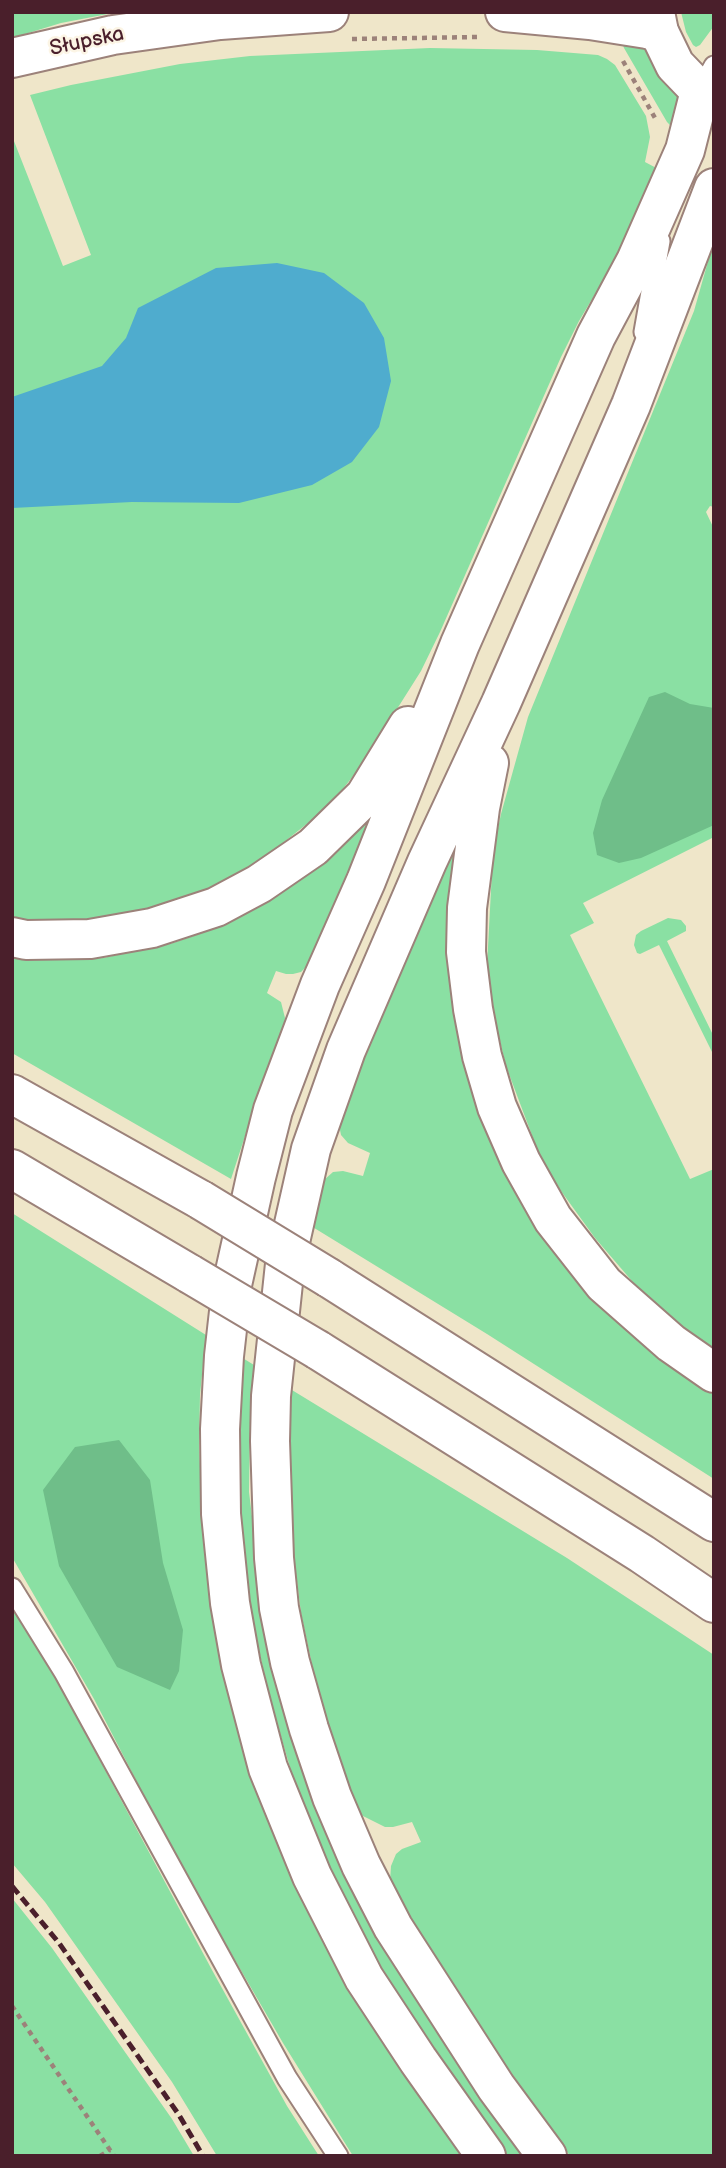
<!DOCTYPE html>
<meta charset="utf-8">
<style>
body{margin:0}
#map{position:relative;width:726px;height:2168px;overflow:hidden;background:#efe6c9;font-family:"Balsamiq Sans",sans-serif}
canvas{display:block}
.frame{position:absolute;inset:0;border:14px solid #4a1f2b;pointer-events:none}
</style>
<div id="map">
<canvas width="726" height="2168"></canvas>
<div class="frame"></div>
</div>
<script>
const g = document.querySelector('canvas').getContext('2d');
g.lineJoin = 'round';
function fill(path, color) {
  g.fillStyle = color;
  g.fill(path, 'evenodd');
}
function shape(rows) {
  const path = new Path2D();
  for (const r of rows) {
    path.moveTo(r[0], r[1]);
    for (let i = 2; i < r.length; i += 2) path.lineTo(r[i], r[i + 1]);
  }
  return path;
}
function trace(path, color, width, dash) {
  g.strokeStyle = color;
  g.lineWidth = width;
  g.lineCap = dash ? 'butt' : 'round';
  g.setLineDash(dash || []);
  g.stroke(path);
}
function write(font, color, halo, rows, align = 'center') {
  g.font = font + ' "Balsamiq Sans",sans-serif';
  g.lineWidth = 5;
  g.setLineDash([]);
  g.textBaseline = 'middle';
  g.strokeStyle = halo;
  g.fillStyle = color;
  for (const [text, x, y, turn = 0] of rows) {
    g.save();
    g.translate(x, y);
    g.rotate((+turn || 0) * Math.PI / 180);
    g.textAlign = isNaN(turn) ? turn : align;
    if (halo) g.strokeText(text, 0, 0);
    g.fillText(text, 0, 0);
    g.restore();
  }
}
fill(shape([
 [12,12,118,12,61,23,12,38],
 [681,12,714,12,714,26,700,45,696,47,693,45,686,32],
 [619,35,652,51,669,75,677,97,676,131,667,122,624,48],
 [430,48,537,50,598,55,607,59,615,65,646,116,650,137,645,162,662,171,629,237,579,321,561,357,440,632,421,671,361,766,342,790,313,819,254,866,223,883,193,895,155,908,111,917,67,922,12,918,12,136,63,266,91,255,30,95,71,85,180,64,250,56],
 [714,240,714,507,710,506,706,512,714,529,714,837,583,903,594,923,570,935,690,1179,714,1169,714,1354,674,1325,638,1288,595,1238,561,1191,539,1154,506,1066,493,1012,487,966,493,852,501,814,528,717,694,311],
 [377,810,309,964,301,972,293,974,286,974,276,971,267,993,281,1002,285,1018,284,1027,262,1084,231,1179,12,1053,12,957,61,960,103,958,173,943,208,931,272,899,303,878,333,855],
 [458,829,459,1031,652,1350,714,1395,714,1479,487,1334,311,1226,324,1180,333,1172,343,1171,363,1176,370,1153,348,1143,341,1135,339,1125,367,1045],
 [668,918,681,920,686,926,686,931,667,941,714,1037,714,1056,659,945,640,954,637,953,634,945,636,935,641,931],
 [12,1213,206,1335,200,1395,199,1446,203,1524,215,1624,337,1963,396,2062,464,2156,353,2156,283,2043,180,1865,94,1699,12,1557],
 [241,1357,254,1365,250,1422,249,1492,258,1566,357,1895,389,1956,526,2156,506,2156,453,2084,378,1963,345,1902,304,1815,270,1699,256,1637,245,1568,240,1495,238,1421],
 [287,1387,567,1558,714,1655,714,2156,570,2156,450,1986,418,1935,390,1881,391,1866,396,1854,402,1849,421,1842,412,1822,393,1827,385,1827,363,1816,356,1808,318,1693,301,1613,292,1542],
 [12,1607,43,1654,212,1970,287,2106,319,2156,217,2156,172,2082,45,1902,12,1863],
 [12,1898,52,1948,172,2119,194,2156,12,2156]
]), '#8ae0a3');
fill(shape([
 [665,692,690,704,714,708,714,825,641,858,619,863,597,855,593,833,602,800,649,697],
 [119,1440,150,1480,163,1563,183,1630,179,1671,170,1690,117,1667,59,1566,43,1490,75,1447]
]), '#6fbe89');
fill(shape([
 [277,263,324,273,364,303,384,338,391,381,379,427,352,462,312,485,239,503,132,502,12,508,12,397,102,366,126,338,138,308,216,268]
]), '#4facce');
const service = shape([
 [700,91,714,66],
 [644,332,660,241],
 [12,1588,64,1672,287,2078,338,2156]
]);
const secondary = shape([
 [505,12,590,20,647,29,659,32],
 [12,58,113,35,220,20,329,12]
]);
const primary = shape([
 [655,12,659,32,675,65,700,91,714,100]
]);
const motorway = shape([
 [489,763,480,808,467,908,466,952,473,1009,482,1056,497,1107,521,1162,553,1219,604,1284,671,1343,714,1373],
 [12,937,26,940,90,939,152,928,216,907,259,884,313,847,365,796,408,726],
 [12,1094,201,1200],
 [12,1169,190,1274],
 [329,1278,714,1522],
 [318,1350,642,1554,714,1603],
 [486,2156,418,2060,364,1978,312,1876,268,1768,241,1665,230,1603,221,1514,220,1429,224,1356,232,1285,256,1177,273,1110,320,985,366,881,460,644,596,336,636,261,685,150,700,91],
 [547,2156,496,2087,393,1927,361,1865,332,1797,309,1729,290,1662,279,1608,274,1558,270,1441,271,1396,285,1264,311,1149,346,1050,427,862,501,703,631,405,714,188]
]);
trace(service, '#9c827a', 23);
trace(secondary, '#9c827a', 42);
trace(primary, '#9c827a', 42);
trace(motorway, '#9c827a', 42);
trace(shape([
 [352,39,479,37],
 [623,61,655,118],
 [12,2006,114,2156],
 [100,2156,110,2150]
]), '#9c827a', 4.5, [5, 5]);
trace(service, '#fff', 19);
trace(secondary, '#fff', 38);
trace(primary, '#fff', 38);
trace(motorway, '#fff', 38);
trace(shape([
 [12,1886,59,1943,179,2115,203,2156]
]), '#4a1f2b', 5, [10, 5]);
const motorwayBridge = shape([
 [201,1200,329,1278],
 [190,1274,318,1350]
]);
trace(motorwayBridge, '#9c827a', 42, []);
trace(motorwayBridge, '#fff', 38);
write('21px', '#4a1f2b', '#fcf5e5', [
 ["Słupska",87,42,-12]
]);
</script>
